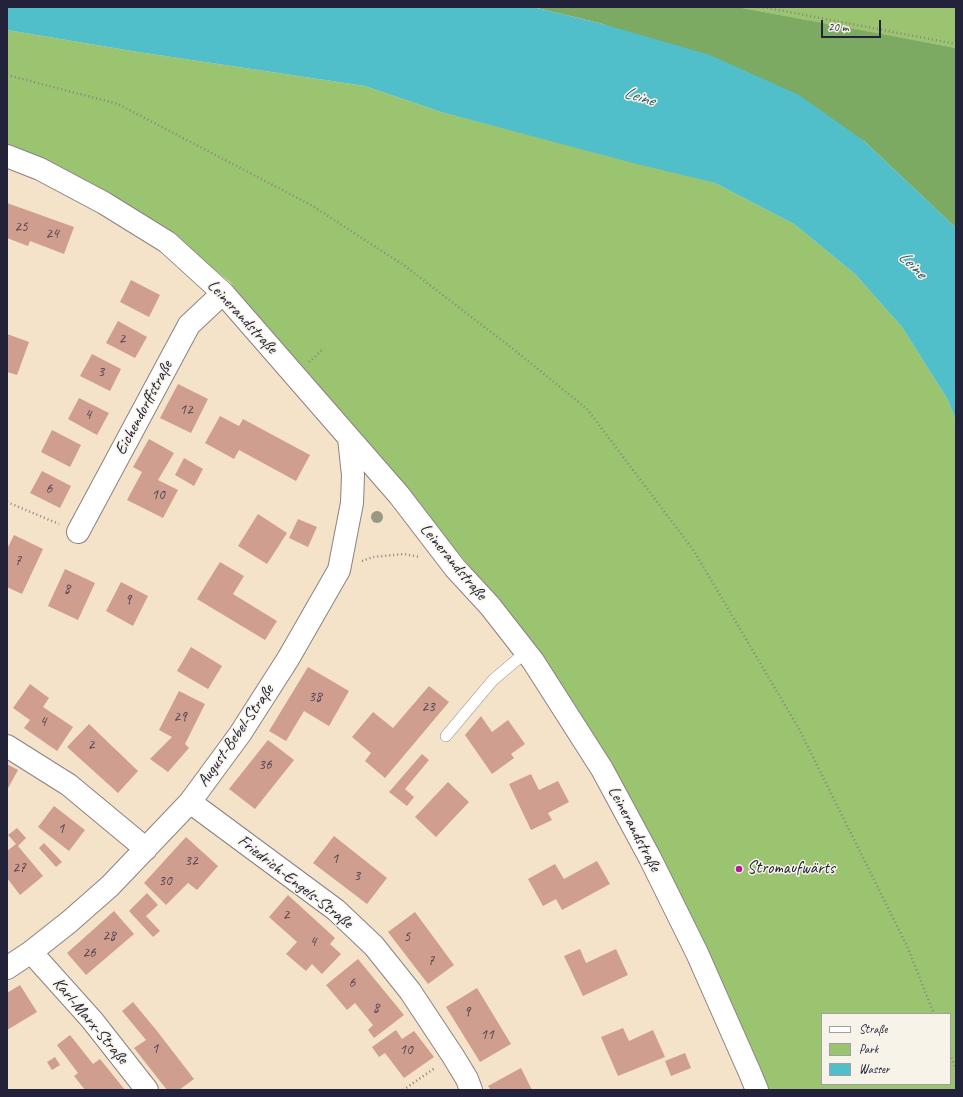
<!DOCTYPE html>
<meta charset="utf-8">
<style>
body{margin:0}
#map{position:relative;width:963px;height:1097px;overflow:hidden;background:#f4e2c9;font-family:Caveat,sans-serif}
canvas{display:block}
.frame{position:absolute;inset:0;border:8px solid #22223b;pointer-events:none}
.legend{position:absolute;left:821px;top:1013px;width:130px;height:72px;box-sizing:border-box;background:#f7f3e8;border:1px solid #a29fa3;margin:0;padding:5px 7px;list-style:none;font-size:12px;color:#22223b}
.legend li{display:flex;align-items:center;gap:8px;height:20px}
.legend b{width:20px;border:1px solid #a29fa3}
.scale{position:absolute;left:821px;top:20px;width:60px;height:18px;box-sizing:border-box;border:2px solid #22223b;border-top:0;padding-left:5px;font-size:12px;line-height:14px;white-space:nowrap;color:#22223b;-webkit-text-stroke:3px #f7f3e8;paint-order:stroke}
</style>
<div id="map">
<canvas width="963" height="1097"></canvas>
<div class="frame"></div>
<ul class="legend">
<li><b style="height:5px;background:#fff"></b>Straße</li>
<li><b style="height:11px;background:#9bc470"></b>Park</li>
<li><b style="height:11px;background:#51bfc9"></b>Wasser</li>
</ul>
<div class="scale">20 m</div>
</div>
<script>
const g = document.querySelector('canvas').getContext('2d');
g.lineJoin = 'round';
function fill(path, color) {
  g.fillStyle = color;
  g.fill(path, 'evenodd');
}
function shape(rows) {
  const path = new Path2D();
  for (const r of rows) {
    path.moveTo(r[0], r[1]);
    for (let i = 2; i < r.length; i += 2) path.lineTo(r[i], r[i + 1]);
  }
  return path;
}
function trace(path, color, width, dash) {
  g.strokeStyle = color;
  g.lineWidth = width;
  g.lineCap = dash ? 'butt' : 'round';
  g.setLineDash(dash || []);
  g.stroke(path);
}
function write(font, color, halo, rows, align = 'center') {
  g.font = font + ' Caveat,sans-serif';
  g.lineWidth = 3;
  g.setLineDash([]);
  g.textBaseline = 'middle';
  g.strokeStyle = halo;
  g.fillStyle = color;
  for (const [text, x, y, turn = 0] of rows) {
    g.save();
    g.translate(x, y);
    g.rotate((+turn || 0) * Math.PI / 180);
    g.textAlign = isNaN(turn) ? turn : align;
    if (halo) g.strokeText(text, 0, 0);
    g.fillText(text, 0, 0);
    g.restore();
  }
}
fill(shape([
 [737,7,956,7,956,48,873,33],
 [7,30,138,52,365,86,441,112,715,183,794,224,855,274,902,327,948,400,956,420,956,1090,767,1090,497,600,420,506,295,364,230,282,172,235,7,147],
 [822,1014,950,1014,950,1084,822,1084]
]), '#9bc470');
fill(shape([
 [533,7,737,7,956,48,956,228,864,141,603,24]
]), '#7caa62');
fill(shape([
 [7,7,533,7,603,24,710,55,799,95,864,141,956,228,956,420,948,400,902,327,855,274,794,224,715,183,629,162,441,112,365,86,138,52,7,30]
]), '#51bfc9');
fill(shape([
 [7,203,74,227,64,254,30,241,28,246,7,238],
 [131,280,160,295,149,317,120,302],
 [118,321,147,337,135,358,106,343],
 [7,334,29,342,17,375,7,372],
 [92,354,121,369,110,391,80,376],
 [178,384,208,399,191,433,160,418],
 [79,398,109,413,97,435,68,419],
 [220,416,239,426,243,419,310,455,296,481,239,450,234,459,205,443],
 [52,430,81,445,70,467,41,452],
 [149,439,174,453,158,480,178,490,163,518,127,500,142,472,133,467],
 [184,458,203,469,194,486,175,475],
 [42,471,71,486,60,508,30,493],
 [258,514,287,533,267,564,238,546],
 [298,519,317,527,308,547,289,538],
 [14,535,43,549,22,594,7,587,7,549],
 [220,562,244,576,233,594,277,621,265,640,197,599],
 [65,569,95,583,78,620,48,606],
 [121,582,148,596,133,626,106,611],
 [191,647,222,666,208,689,177,671],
 [308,667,349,691,329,726,304,711,286,741,269,731],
 [30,684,49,698,43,707,73,727,57,751,24,728,30,720,13,708],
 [429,686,449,702,385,778,365,761,371,753,352,737,373,712,393,728],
 [179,691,205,704,185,744,189,748,168,772,150,759,172,737,159,730],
 [481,716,492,732,508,720,525,744,511,754,514,758,492,774,465,735],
 [89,724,138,771,118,793,67,747],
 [268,740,294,760,255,809,229,789],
 [422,754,429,760,405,789,414,797,407,806,389,792],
 [7,764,18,770,7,790],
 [531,774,539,790,558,781,569,802,548,813,552,820,531,830,509,784],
 [448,782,469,802,436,837,415,817],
 [54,806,85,830,69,851,38,827],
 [17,828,26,838,18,846,43,876,20,895,7,878,7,851,16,844,8,835],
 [334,836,387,878,367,904,313,863],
 [186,837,218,866,197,890,188,883,166,905,144,883],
 [44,843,62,862,56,867,39,848],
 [597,861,610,884,562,910,556,899,543,906,528,879,555,864,564,879],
 [147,893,158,905,146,916,160,931,153,937,129,911],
 [288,895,335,938,330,944,341,954,322,974,312,964,306,971,286,954,297,942,269,917],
 [114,911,134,934,86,975,67,953],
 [415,912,454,965,428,984,388,932],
 [580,949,586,963,616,949,628,975,583,996,564,956],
 [358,959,404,1015,374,1038,368,1030,373,1025,355,1003,347,1010,326,985],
 [20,985,37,1012,7,1030,7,993],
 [477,988,511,1044,480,1062,446,1007],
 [133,1002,157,1031,194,1079,179,1090,167,1090,134,1048,146,1040,122,1011],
 [623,1028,629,1041,653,1030,665,1057,618,1076,601,1037],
 [396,1030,402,1039,414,1031,434,1057,404,1078,385,1053,379,1057,372,1047],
 [70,1035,93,1064,100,1059,125,1090,85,1090,74,1076,78,1073,57,1045],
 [685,1053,691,1068,671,1076,665,1061],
 [55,1057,60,1065,52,1070,47,1062],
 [521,1068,532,1090,491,1090,488,1086]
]), '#d09e8f');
const lane = shape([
 [446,736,493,680,526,652]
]);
const street = shape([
 [7,156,40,169,104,203,167,242,223,293,399,495,455,568,490,606,533,661,602,769,650,858,697,953,750,1073,757,1090],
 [78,532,189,325,223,293],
 [7,746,69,785,146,849],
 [190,802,336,910,374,946,410,991,453,1056,467,1079,471,1090],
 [31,952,92,1020,147,1090],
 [7,968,31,952,69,922,110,886,190,802,240,734,288,659,339,570,352,503,353,475,349,438]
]);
trace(lane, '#8b8282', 12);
trace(street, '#8b8282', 24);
trace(shape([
 [763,7,956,44],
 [7,75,118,104,311,205,405,266,517,352,587,409,694,551,799,729,907,946,934,1014],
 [309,362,322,350],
 [7,502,59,524],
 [362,561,373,557,404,554,420,557],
 [950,1054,956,1068],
 [403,1090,435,1068]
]), '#8b8282', 2.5, [1, 3]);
trace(lane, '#fff', 11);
trace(street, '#fff', 22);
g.fillStyle = '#989885';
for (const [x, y] of [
 [377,517]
]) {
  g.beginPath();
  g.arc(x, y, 6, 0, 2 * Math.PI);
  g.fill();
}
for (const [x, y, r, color] of [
 [739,869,4,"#b5179e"]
]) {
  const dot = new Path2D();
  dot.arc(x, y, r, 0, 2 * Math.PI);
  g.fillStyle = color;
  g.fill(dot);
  trace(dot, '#f7f3e8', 1.5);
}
write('15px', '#4e4150', null, [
 ["25",21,227],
 ["24",52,234],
 ["2",122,339],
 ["3",101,372],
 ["12",186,410],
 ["4",88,415],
 ["6",49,489],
 ["10",158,495],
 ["7",18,561],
 ["8",67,589],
 ["9",128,600],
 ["38",315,697],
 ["23",428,707],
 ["29",180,717],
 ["4",43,722],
 ["2",91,745],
 ["36",265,765],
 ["1",61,829],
 ["1",335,859],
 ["32",191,861],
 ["27",19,868],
 ["3",357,876],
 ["30",165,881],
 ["2",286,915],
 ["28",109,936],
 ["5",407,937],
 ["4",313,942],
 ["26",89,953],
 ["7",431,961],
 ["6",352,983],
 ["8",376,1008],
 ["9",467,1012],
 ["11",487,1035],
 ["1",155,1049],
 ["10",406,1050]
]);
write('17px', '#22223b', '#f7f3e8', [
 ["Leinerandstraße",242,317,47],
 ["Eichendorffstraße",144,408,-62],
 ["Leinerandstraße",453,562,50],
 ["August-Bebel-Straße",236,736,-55],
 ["Leinerandstraße",634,829,62],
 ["Friedrich-Engels-Straße",295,882,38],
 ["Karl-Marx-Straße",90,1021,50]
]);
write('17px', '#22223b', '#f7f3e8', [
 ["Stromaufwärts",747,869]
], 'left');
write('italic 18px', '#32596d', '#f7f3e8', [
 ["Leine",639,97,17],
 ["Leine",912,265,45]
]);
</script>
